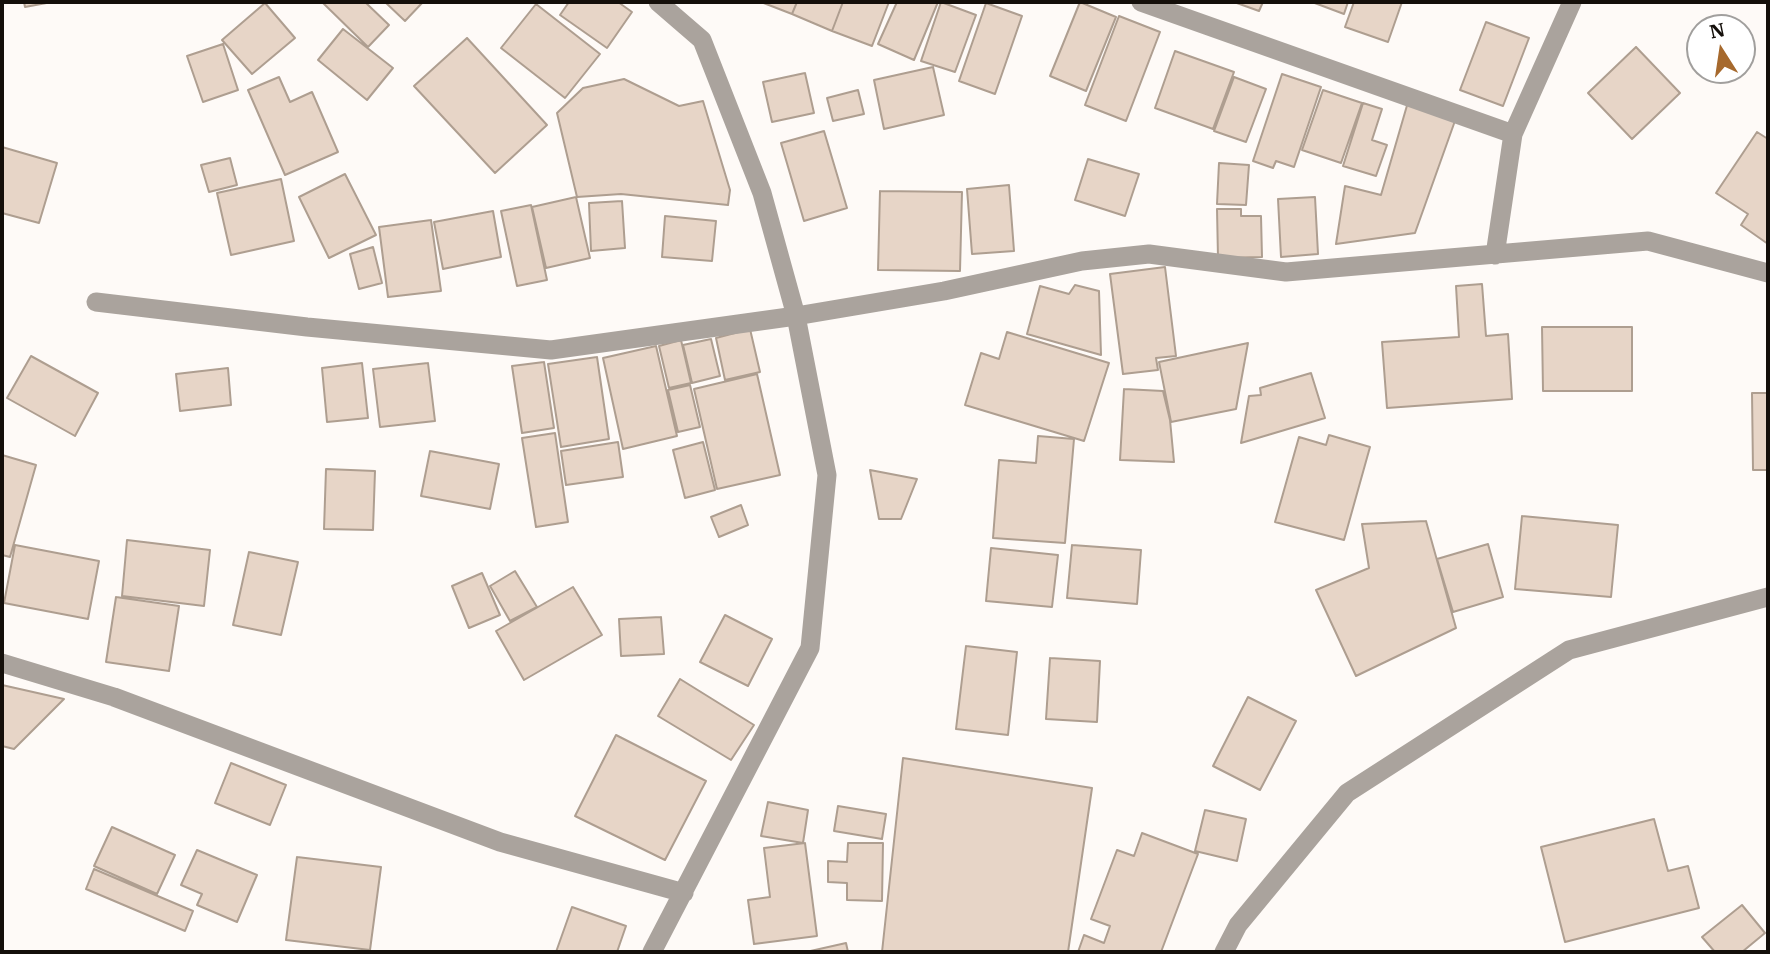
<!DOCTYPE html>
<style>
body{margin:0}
#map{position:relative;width:1770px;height:954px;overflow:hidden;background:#fefaf7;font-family:"IBM Plex Serif",serif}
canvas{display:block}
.frame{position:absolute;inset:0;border:4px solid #140f0a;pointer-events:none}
.north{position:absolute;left:1686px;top:14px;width:70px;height:70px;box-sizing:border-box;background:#fff;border:2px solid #a19f9d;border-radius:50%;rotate:348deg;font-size:19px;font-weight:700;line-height:28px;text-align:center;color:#140f0a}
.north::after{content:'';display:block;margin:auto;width:24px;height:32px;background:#a6692d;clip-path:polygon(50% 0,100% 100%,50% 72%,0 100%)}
</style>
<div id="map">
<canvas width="1770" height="954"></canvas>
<div class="frame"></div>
<div class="north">N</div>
</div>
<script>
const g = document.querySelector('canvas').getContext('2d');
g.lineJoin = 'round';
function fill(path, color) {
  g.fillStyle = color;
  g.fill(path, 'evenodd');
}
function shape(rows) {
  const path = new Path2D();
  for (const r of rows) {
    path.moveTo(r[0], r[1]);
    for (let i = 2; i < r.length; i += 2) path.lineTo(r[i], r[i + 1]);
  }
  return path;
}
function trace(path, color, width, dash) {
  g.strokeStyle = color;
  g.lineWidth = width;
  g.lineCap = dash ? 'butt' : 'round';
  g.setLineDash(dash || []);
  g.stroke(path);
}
const building = shape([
 [24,2,52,2,25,7,24,2],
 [322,2,365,2,389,25,368,47,322,2],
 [385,2,423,2,405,21,385,2],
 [569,2,618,2,632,12,607,48,560,15,569,2],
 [761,2,797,2,792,14,761,2],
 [797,2,843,2,832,31,792,14,797,2],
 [843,2,889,2,872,46,832,31,843,2],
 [897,2,938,2,914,60,878,44,897,2],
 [941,2,976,15,955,72,921,61,941,2],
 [1080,2,1116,17,1086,91,1050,76,1080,2],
 [1234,2,1263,2,1259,11,1234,2],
 [1312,2,1348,2,1344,14,1312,2],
 [1354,2,1402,2,1388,42,1345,27,1354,2],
 [265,3,295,38,252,74,222,40,265,3],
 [986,3,1022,16,995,94,959,81,986,3],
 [536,4,600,54,565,98,501,48,536,4],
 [1119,16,1160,32,1126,121,1085,105,1119,16],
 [1486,22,1529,38,1503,106,1460,90,1486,22],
 [343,29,393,68,367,100,318,60,343,29],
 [467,38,547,125,495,173,414,86,467,38],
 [223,44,238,90,203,102,187,56,223,44],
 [1636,47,1680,93,1632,139,1588,93,1636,47],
 [1175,51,1234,72,1213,129,1155,108,1175,51],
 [933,67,944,115,884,129,874,80,933,67],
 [805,73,814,113,772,122,763,82,805,73],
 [1282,74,1321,87,1294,167,1276,161,1273,168,1253,161,1282,74],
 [279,77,290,102,312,92,338,152,285,175,248,90,279,77],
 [1234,77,1266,89,1246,142,1214,131,1234,77],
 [624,79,679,106,703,101,730,190,728,205,621,194,577,197,557,113,583,88,624,79],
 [858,90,864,114,833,121,827,98,858,90],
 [1323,90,1362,103,1341,163,1302,150,1323,90],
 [1408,102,1456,118,1415,233,1336,244,1345,186,1381,195,1408,102],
 [1363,103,1382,109,1372,140,1387,145,1376,176,1343,166,1363,103],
 [824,131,847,208,804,221,781,143,824,131],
 [1757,132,1768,139,1768,244,1741,225,1748,214,1716,193,1757,132],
 [2,147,57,163,39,223,2,213,2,147],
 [230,158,237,185,209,192,201,165,230,158],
 [1088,159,1139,174,1125,216,1075,200,1088,159],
 [1219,163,1249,165,1246,205,1217,204,1219,163],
 [345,174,376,235,329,258,299,197,345,174],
 [281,179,294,241,231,255,217,193,281,179],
 [1009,185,1014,251,972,254,967,189,1009,185],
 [880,191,962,192,960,271,878,270,880,191],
 [576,197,590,258,546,268,532,207,576,197],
 [1315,197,1318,254,1281,257,1278,199,1315,197],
 [622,201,625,248,591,251,589,203,622,201],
 [531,205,547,280,517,286,501,211,531,205],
 [1217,209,1241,209,1241,216,1261,216,1262,257,1218,258,1217,209],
 [493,211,501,257,443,269,434,222,493,211],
 [665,216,716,221,712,261,662,257,665,216],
 [431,220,441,291,388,297,379,227,431,220],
 [373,247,382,283,359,289,350,254,373,247],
 [1165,267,1176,356,1156,358,1158,370,1123,374,1110,274,1165,267],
 [1482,284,1486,336,1508,334,1512,399,1387,408,1382,342,1459,337,1456,286,1482,284],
 [1075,285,1099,291,1101,355,1027,334,1040,286,1069,294,1075,285],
 [1542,327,1632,327,1632,391,1543,391,1542,327],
 [750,329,760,372,725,380,716,338,750,329],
 [1007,332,1109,363,1084,441,965,405,981,353,999,359,1007,332],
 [711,339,720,376,692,383,683,345,711,339],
 [681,340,691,383,669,388,659,346,681,340],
 [1248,343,1236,409,1171,422,1159,362,1248,343],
 [656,346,677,436,623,449,603,358,656,346],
 [31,356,98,393,75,436,7,398,31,356],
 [597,357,609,439,561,447,548,364,597,357],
 [544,362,554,428,522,433,512,366,544,362],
 [362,363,368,418,327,422,322,368,362,363],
 [428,363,435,421,380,427,373,369,428,363],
 [228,368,231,405,180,411,176,374,228,368],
 [1311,373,1325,418,1241,443,1249,396,1261,395,1260,388,1311,373],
 [757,374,780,475,717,489,694,389,757,374],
 [690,385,700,427,678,432,668,390,690,385],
 [1124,389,1163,391,1170,420,1174,462,1120,460,1124,389],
 [1752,393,1768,393,1768,470,1753,470,1752,393],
 [555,433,568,522,536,527,522,438,555,433],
 [1329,435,1370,447,1344,540,1275,522,1299,437,1326,445,1329,435],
 [1038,436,1074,439,1065,543,993,538,999,460,1036,463,1038,436],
 [618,442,623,477,566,485,561,451,618,442],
 [703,442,715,490,685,498,673,450,703,442],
 [430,451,499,464,490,509,421,496,430,451],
 [2,455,36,465,10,557,2,555,2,455],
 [326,469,375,471,373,530,324,529,326,469],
 [870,470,917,479,901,519,879,519,870,470],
 [741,505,748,525,719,537,711,517,741,505],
 [1522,516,1618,525,1611,597,1515,589,1522,516],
 [1426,521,1456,628,1356,676,1316,590,1369,568,1362,524,1426,521],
 [127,540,210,550,204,606,122,596,127,540],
 [1488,544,1503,597,1453,612,1437,559,1488,544],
 [15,545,99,561,88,619,4,603,15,545],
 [1072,545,1141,550,1137,604,1067,598,1072,545],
 [991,548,1058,555,1052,607,986,601,991,548],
 [249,552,298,562,281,635,233,625,249,552],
 [515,571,537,607,510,621,490,586,515,571],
 [482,573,500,615,469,628,452,586,482,573],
 [573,587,602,635,524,680,496,631,573,587],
 [116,597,179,606,169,671,106,662,116,597],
 [725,615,772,639,748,686,700,662,725,615],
 [661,617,664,654,621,656,619,619,661,617],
 [966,646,1017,652,1008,735,956,729,966,646],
 [1050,658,1100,661,1097,722,1046,719,1050,658],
 [680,679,754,725,731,760,658,716,680,679],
 [2,685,64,699,14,749,2,746,2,685],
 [1248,697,1296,721,1260,790,1213,766,1248,697],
 [616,735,706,781,665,860,575,816,616,735],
 [903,758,1092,788,1068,952,882,952,903,758],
 [231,763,286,785,270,825,215,803,231,763],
 [768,802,808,810,803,843,761,836,768,802],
 [838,806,886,814,882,839,834,831,838,806],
 [1205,810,1246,819,1237,861,1195,851,1205,810],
 [1654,819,1668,871,1688,866,1699,908,1565,942,1541,847,1654,819],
 [112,827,175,855,157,894,94,866,112,827],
 [1142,833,1198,854,1161,952,1078,952,1084,935,1104,943,1110,926,1091,919,1117,850,1134,856,1142,833],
 [805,843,817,936,754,944,748,900,770,897,764,848,805,843],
 [848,843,883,843,882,901,847,900,847,883,828,882,828,861,847,862,848,843],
 [197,850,257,875,237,922,197,905,202,894,181,885,197,850],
 [297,857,381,867,370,950,286,940,297,857],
 [94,869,193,911,185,931,86,889,94,869],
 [1742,905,1765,933,1742,952,1715,952,1702,937,1742,905],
 [572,907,626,926,617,952,556,952,572,907],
 [846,943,848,952,806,952,846,943]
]);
fill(building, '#e7d5c7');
trace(building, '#ae9e90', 2);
trace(shape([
 [1141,2,1513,134],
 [1495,255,1513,134,1572,2],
 [96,302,307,327,551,350,796,316,944,291,1082,261,1149,254,1286,272,1648,241,1768,273],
 [2,663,114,697,500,842,684,893],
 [652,952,810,648,827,475,796,316,762,193,702,40,658,2],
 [1224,952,1238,925,1347,793,1569,650,1768,597]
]), '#aaa39d', 19);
</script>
